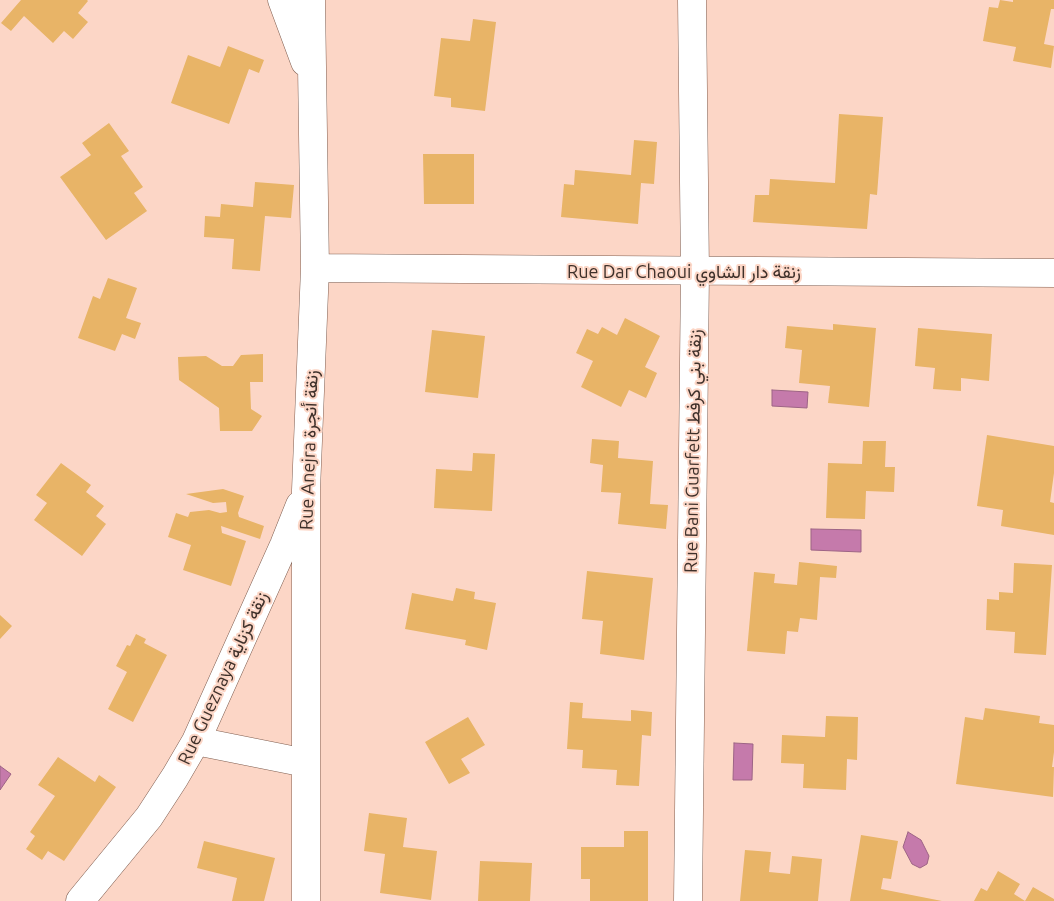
<!DOCTYPE html>
<meta charset="utf-8">
<style>
body{margin:0}
canvas{display:block;background:#fcd6c6}
</style>
<canvas width="1054" height="901"></canvas>
<script>
const g = document.querySelector('canvas').getContext('2d');
g.lineJoin = 'round';
function fill(path, color) {
  g.fillStyle = color;
  g.fill(path, 'evenodd');
}
function shape(rows) {
  const path = new Path2D();
  for (const r of rows) {
    path.moveTo(r[0], r[1]);
    for (let i = 2; i < r.length; i += 2) path.lineTo(r[i], r[i + 1]);
  }
  return path;
}
function trace(path, color, width, dash) {
  g.strokeStyle = color;
  g.lineWidth = width;
  g.lineCap = dash ? 'butt' : 'round';
  g.setLineDash(dash || []);
  g.stroke(path);
}
function write(font, color, halo, rows, align = 'center') {
  g.font = font + ' Ubuntu,Vazirmatn,sans-serif';
  g.lineWidth = 4;
  g.setLineDash([]);
  g.textBaseline = 'middle';
  g.strokeStyle = halo;
  g.fillStyle = color;
  for (const [text, x, y, turn = 0] of rows) {
    g.save();
    g.translate(x, y);
    g.rotate((+turn || 0) * Math.PI / 180);
    g.textAlign = isNaN(turn) ? turn : align;
    if (halo) g.strokeText(text, 0, 0);
    g.fillText(text, 0, 0);
    g.restore();
  }
}
const water = shape([
 [772,390,808,392,807,408,772,406,772,390],
 [811,529,861,530,861,552,811,550,811,529],
 [734,743,753,744,752,780,733,780,734,743],
 [0,766,11,774,0,790,0,766],
 [908,832,921,840,929,856,927,864,920,868,912,864,903,847,908,832]
]);
fill(water, '#c57aab');
trace(water, '#9d6485', 1);
fill(shape([
 [21,0,87,0,88,1,78,13,88,22,73,39,64,31,53,43,24,16,11,31,1,23],
 [1000,0,1013,2,1013,0,1054,0,1054,9,1051,9,1044,44,1054,46,1051,68,1013,61,1016,47,983,41,989,7,998,8],
 [473,19,496,22,485,111,451,107,451,98,434,96,441,38,470,41],
 [228,46,264,60,259,73,249,69,229,124,171,103,188,55,220,67],
 [839,114,883,117,877,195,870,194,867,229,753,222,755,195,769,195,770,179,835,183],
 [109,123,129,151,121,156,143,187,134,193,147,211,106,240,60,177,91,155,82,143],
 [634,140,657,142,654,184,641,183,638,224,561,217,564,184,574,185,575,170,631,175],
 [423,154,474,154,474,204,424,204],
 [255,182,294,185,291,218,265,216,260,271,232,269,234,239,204,237,205,216,220,217,221,204,253,207],
 [108,278,137,288,126,318,141,323,135,339,122,334,115,351,78,338,93,296,100,299],
 [625,318,660,336,645,367,657,373,646,398,629,390,621,407,581,387,593,361,576,353,587,329,598,334,602,327,617,335],
 [833,324,876,328,869,407,828,403,830,386,799,383,802,350,785,348,787,326,833,330],
 [918,328,992,334,989,381,961,378,961,391,933,389,935,368,915,366],
 [432,330,485,336,478,398,425,392],
 [263,354,263,382,250,382,251,409,262,416,252,431,220,431,219,408,179,380,178,357,206,356,222,366,233,366,241,355],
 [987,435,1054,446,1054,473,1050,502,1054,503,1054,535,1001,526,1003,510,977,506],
 [592,439,619,441,618,458,653,461,650,504,668,505,666,529,618,524,621,493,601,492,603,465,590,463],
 [863,441,886,441,885,467,895,467,894,492,866,491,865,519,826,518,828,463,862,464],
 [473,453,495,454,492,511,434,508,436,469,472,471],
 [61,463,91,485,86,492,104,506,96,516,106,524,82,556,34,520,47,503,36,495],
 [223,489,244,496,238,513,239,517,264,526,260,539,221,526,222,533,246,541,231,586,183,570,191,545,168,537,176,513,188,517,190,512,209,510,220,513,227,512,226,502,213,503,186,494],
 [799,562,837,566,836,578,820,577,817,620,800,618,798,632,787,631,785,654,747,651,754,572,775,574,774,583,797,585],
 [1014,563,1052,565,1046,655,1014,653,1015,632,986,630,987,599,999,600,999,592,1013,593],
 [587,571,653,578,644,660,600,654,603,621,582,619],
 [456,588,475,592,474,599,496,603,487,650,465,645,466,640,405,629,412,593,453,601],
 [0,615,12,626,0,639],
 [136,634,146,639,144,643,167,655,133,722,108,709,127,672,116,666,127,645,130,646],
 [570,702,583,703,582,718,631,721,631,710,652,712,651,736,642,735,639,786,616,785,617,770,582,768,583,750,567,749],
 [985,708,1040,716,1039,723,1054,725,1054,752,1052,767,1054,767,1053,797,956,784,965,717,983,720],
 [826,716,858,717,857,760,847,759,846,790,803,788,804,764,781,763,782,735,825,737],
 [468,717,485,745,461,759,470,773,449,784,425,742],
 [58,757,95,782,99,775,116,787,64,861,48,851,42,860,26,849,35,836,30,832,55,796,38,785],
 [369,813,407,818,403,847,437,851,431,900,380,893,385,854,364,851],
 [624,831,648,831,648,901,590,901,590,879,581,879,581,847,624,847],
 [861,835,898,841,891,879,883,878,881,889,942,901,850,901],
 [204,841,275,858,264,901,232,901,237,878,197,868],
 [745,850,771,852,769,872,790,874,792,856,822,859,818,901,740,901],
 [480,861,532,863,530,901,478,901],
 [998,871,1020,884,1014,894,1025,901,1033,887,1054,899,1054,901,974,901,981,888,987,891]
]), '#e8b467');
const minor = shape([
 [282,0,305,62],
 [315,268,1054,273],
 [196,741,306,763],
 [80,901,149,817,175,777,196,741,284,545,300,505],
 [306,901,306,490,315,268,311,0],
 [688,901,695,272,692,0]
]);
trace(minor, '#805f51', 29);
trace(minor, '#fff', 28);
write('18px', '#3f312b', '#fcd6c6', [
 ["Rue Dar Chaoui زنقة دار الشاوي",684,272],
 ["Rue Anejra زنقة أنجرة",309,450,-88],
 ["Rue Bani Guarfett زنقة بني كرفط",693,451,-89],
 ["Rue Gueznaya زنقة كزناية",223,678,-65]
]);
</script>
